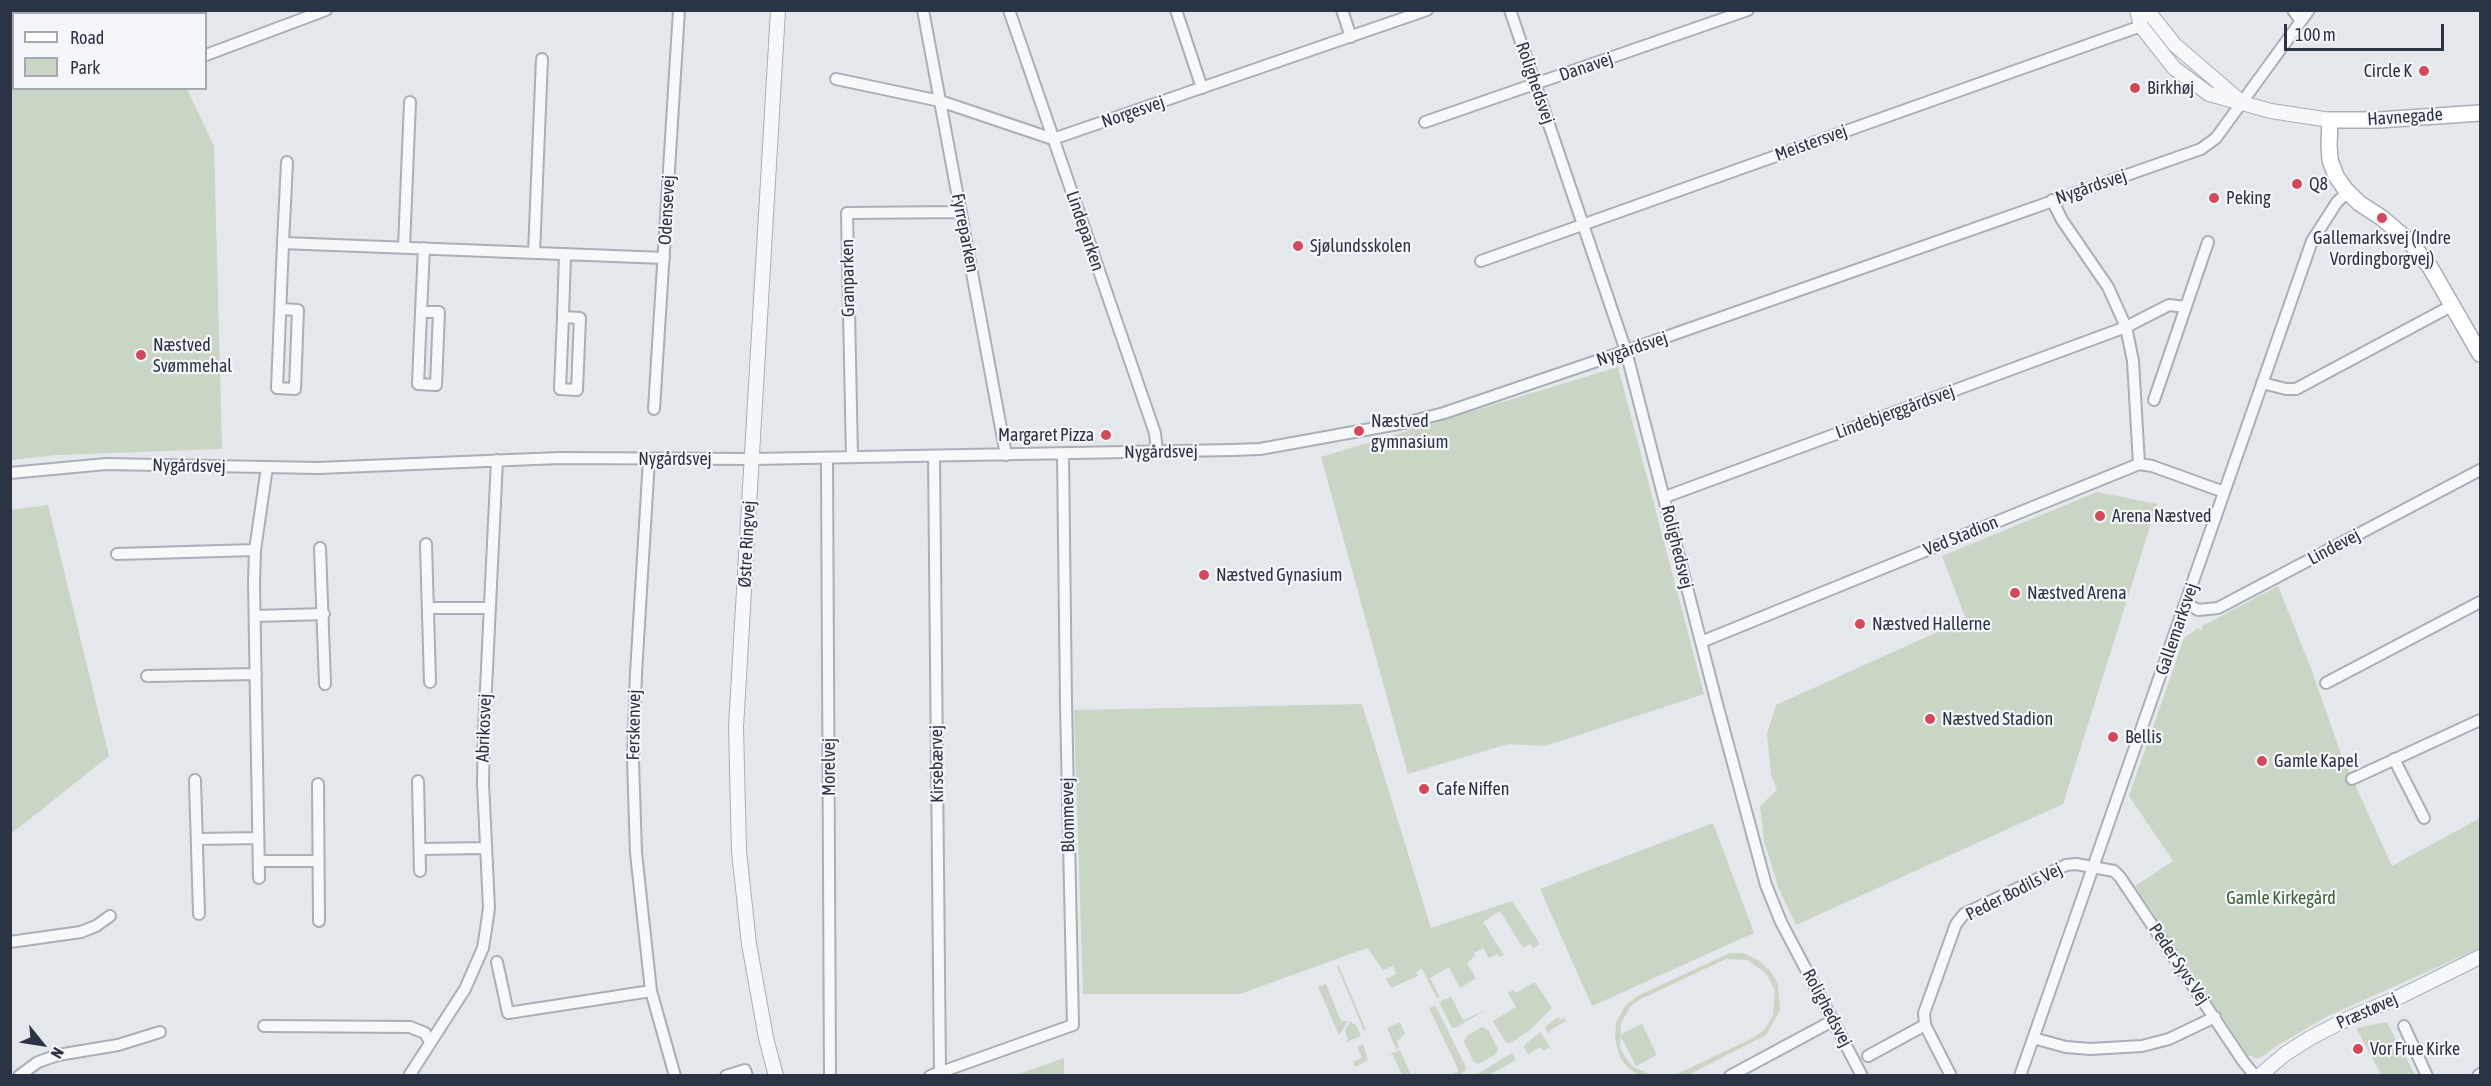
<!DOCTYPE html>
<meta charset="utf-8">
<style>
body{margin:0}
#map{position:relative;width:2491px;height:1086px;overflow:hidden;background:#e4e7ec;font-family:"Asap Condensed",sans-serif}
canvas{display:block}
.frame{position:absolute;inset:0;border:12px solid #2b3445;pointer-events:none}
.legend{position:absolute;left:12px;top:12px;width:195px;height:78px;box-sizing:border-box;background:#f4f6f9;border:2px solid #a4a8b1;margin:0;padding:8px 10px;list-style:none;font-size:18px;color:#2b3445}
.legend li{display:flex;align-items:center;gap:12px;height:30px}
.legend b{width:30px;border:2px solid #a4a8b1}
.north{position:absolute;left:12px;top:1014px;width:60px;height:60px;-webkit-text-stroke:4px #f4f6f9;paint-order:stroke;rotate:120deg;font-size:16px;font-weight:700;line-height:24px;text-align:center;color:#2b3445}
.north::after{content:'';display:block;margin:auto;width:21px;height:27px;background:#2b3445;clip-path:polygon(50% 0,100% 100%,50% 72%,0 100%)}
.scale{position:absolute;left:2284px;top:24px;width:160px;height:27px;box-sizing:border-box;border:3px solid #2b3445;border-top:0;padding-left:8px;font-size:18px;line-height:21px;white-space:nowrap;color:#2b3445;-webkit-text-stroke:4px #f4f6f9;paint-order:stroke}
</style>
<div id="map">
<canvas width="2491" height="1086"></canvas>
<div class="frame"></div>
<ul class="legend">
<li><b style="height:8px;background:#fff"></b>Road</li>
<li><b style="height:16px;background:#c9d6c5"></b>Park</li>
</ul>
<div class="north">N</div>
<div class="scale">100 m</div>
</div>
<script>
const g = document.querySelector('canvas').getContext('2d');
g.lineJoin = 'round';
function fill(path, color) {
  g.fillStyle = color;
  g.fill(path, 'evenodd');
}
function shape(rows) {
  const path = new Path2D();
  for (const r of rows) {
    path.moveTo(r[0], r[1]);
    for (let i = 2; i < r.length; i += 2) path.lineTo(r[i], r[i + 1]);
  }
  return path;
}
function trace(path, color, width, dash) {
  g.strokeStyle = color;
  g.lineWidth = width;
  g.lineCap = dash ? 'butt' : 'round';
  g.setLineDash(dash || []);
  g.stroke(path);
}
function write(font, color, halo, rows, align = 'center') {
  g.font = font + ' "Asap Condensed",sans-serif';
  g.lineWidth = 4.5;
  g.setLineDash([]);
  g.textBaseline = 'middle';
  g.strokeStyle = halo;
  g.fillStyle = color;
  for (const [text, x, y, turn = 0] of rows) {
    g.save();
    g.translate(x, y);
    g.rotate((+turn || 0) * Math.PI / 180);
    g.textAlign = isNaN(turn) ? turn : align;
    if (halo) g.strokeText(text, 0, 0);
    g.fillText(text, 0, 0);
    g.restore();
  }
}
fill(shape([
 [10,11,149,11,151,13,14,14,14,88,187,89,214,146,222,449,57,455,11,460],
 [1618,367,1704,694,1545,746,1508,744,1408,774,1321,457],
 [2097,492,2157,504,2063,804,1796,925,1779,889,1764,841,1760,806,1777,790,1771,775,1767,734,1776,705,1966,619,1942,556],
 [48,505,109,756,11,834,11,510],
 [2278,586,2312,671,2341,754,2392,866,2480,818,2480,948,2326,1017,2278,1045,2258,1059,2248,1055,2135,886,2173,861,2129,796,2184,638,2198,628,2202,631,2202,626],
 [1362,704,1431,928,1512,901,1540,944,1533,948,1530,944,1523,948,1500,911,1483,922,1504,955,1499,957,1497,954,1489,958,1483,948,1474,953,1475,956,1467,963,1476,978,1460,988,1449,967,1430,978,1440,997,1437,998,1422,969,1416,972,1418,976,1391,988,1386,979,1396,974,1393,966,1383,970,1367,948,1240,994,1083,994,1074,710],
 [1713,823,1754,933,1592,1006,1540,889],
 [1730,953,1743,953,1760,961,1771,972,1778,984,1780,1011,1766,1035,1688,1075,1675,1075,1755,1037,1765,1029,1773,1015,1775,991,1766,973,1747,960,1726,959,1639,1000,1631,1006,1621,1023,1620,1047,1624,1055,1633,1067,1652,1075,1639,1075,1628,1068,1620,1058,1615,1039,1616,1023,1625,1006,1637,996],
 [1339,966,1366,1030,1364,1031,1337,967],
 [1535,982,1552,1008,1531,1029,1511,1043,1506,1043,1493,1021,1516,1007,1508,993,1513,990,1516,993],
 [1326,984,1341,1021,1348,1021,1339,1035,1318,987],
 [1451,997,1463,1020,1486,1010,1455,1028,1452,1028,1439,1002],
 [1435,1005,1466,1067,1465,1071,1458,1075,1450,1075,1459,1071,1429,1008],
 [1558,1017,1560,1020,1564,1018,1566,1021,1549,1031,1550,1033,1547,1032,1545,1027],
 [1350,1021,1357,1026,1361,1036,1344,1043,1348,1039,1345,1031],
 [1400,1022,1405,1034,1397,1041,1399,1048,1396,1049,1387,1028],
 [2387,1022,2415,1075,2379,1075,2381,1074,2356,1028],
 [1642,1024,1657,1055,1636,1066,1620,1035],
 [1482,1027,1489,1031,1498,1049,1495,1055,1478,1064,1473,1061,1464,1041,1468,1035],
 [1540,1032,1550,1047,1543,1051,1540,1047,1528,1054,1523,1046],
 [1363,1044,1368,1060,1355,1067,1353,1062,1362,1057,1357,1047],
 [1400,1050,1411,1075,1402,1075,1393,1055,1388,1055],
 [1512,1053,1516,1060,1489,1075,1476,1075],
 [1064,1058,1064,1074,1016,1075]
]), '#c9d6c5');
const minor = shape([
 [923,10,1006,455],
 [1009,10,1155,433,1157,452],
 [1176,10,1202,88],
 [1342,10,1351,37],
 [1510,10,1626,351,1717,704,1766,885,1781,922,1862,1076],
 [2293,10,2300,20],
 [206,55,326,10],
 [836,79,940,101,1053,139,1427,10],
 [1425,122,1748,10],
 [2052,200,2062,220,2108,287,2126,327,2133,361,2139,464],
 [283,243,664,258],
 [404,247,410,102],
 [534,253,542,59],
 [1481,261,2141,26],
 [281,309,298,310,295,389,277,388,283,243,287,162],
 [421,312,439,312,436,385,418,384,421,312,424,248],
 [563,317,580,318,577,390,560,389,563,317,565,254],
 [2262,383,2286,389,2296,389,2453,305],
 [2154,400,2208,242],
 [654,409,679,10],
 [934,456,940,1072],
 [852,457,847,213,961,212],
 [827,458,830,1076],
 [10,473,106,464,318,468,559,458,752,459,1232,450,1260,449,1409,422,1444,413,1626,351,2201,149,2216,138,2309,10],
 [1665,497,2126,327,2169,305,2186,307],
 [426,544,430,682],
 [320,548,325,684],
 [117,554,255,550],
 [2186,603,2198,610,2218,608,2480,470],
 [428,608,490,608],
 [255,616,324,614],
 [1701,642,2139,464,2152,466,2224,492],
 [147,676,256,674],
 [2326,683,2480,602],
 [2394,759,2424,818],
 [2352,779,2480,720],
 [195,780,199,914],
 [418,781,420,871],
 [318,784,319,921],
 [197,839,258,838],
 [420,849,485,848],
 [259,861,318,861],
 [259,878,254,582,255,550,267,467],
 [10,942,81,932,96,926,110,916],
 [497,962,508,1013,651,991,636,853,633,760,636,673,649,459],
 [651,991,675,1076],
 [264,1026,410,1027,425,1033,430,1042],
 [2404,1026,2427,1076],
 [2033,1038,2066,1047,2090,1049,2142,1046,2169,1039,2215,1017],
 [1868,1056,1925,1025],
 [19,1076,38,1062,58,1055,118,1045,160,1032],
 [409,1076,465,989,483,948,486,929,489,908,483,783,484,730,497,460],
 [726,1076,745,1070,747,1076],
 [930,1076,1073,1025,1066,703,1063,454],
 [1730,1076,1834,1020],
 [1951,1076,1925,1025,1924,1013,1956,924,1964,914,2066,865,2076,864,2114,871,2120,877,2243,1061,2255,1076],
 [2020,1076,2312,241,2337,202,2348,192],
 [2478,1076,2480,1074]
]);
const tertiary = shape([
 [2137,10,2141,26,2174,68,2209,94,2271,111,2330,120],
 [2147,10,2175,45,2239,100],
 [776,1076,766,1038,749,944,739,851,736,727,778,10],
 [2259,1076,2285,1054,2310,1038,2347,1019,2399,997,2480,957]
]);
const secondary = shape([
 [2480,113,2379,120,2330,120,2329,145,2330,160,2336,176,2345,189,2359,203,2382,218,2409,241,2430,267,2480,354]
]);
trace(minor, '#a9aeb7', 14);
trace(tertiary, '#a9aeb7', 16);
trace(secondary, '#a9aeb7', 18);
trace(minor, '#f7f8fa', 10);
trace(tertiary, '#f7f8fa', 14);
trace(secondary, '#fff', 15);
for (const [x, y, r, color] of [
 [2424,71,6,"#d1495b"],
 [2135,88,6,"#d1495b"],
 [2297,184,6,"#d1495b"],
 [2214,198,6,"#d1495b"],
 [2382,218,6,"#d1495b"],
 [1298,246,6,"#d1495b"],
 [141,355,6,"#d1495b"],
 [1359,431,6,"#d1495b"],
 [1106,435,6,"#d1495b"],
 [2100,516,6,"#d1495b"],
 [1204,575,6,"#d1495b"],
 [2015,593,6,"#d1495b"],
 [1860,624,6,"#d1495b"],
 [1930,719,6,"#d1495b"],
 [2113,737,6,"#d1495b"],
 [2262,761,6,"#d1495b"],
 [1424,789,6,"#d1495b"],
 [2358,1049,6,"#d1495b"]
]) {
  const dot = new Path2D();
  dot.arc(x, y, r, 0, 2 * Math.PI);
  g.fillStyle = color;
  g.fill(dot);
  trace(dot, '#f4f6f9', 2);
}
write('18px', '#2b3445', '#f4f6f9', [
 ["Danavej",1586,67,-19],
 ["Rolighedsvej",1535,83,71],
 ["Norgesvej",1133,112,-19],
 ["Havnegade",2405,117,-4],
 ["Meistersvej",1811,143,-20],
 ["Nygårdsvej",2091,187,-19],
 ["Odensevej",667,210,-87],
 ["Lindeparken",1085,231,71],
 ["Fyrreparken",965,233,79],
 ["Granparken",848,278,-91],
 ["Nygårdsvej",1632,349,-19],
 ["Lindebjerggårdsvej",1895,412,-20],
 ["Nygårdsvej",1161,452,-1],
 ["Nygårdsvej",675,459],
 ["Nygårdsvej",189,466,1],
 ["Ved Stadion",1961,536,-22],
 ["Østre Ringvej",747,544,-87],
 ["Rolighedsvej",1677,547,76],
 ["Lindevej",2334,547,-28],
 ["Gallemarksvej",2177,629,-71],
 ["Ferskenvej",634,725,-89],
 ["Abrikosvej",484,728,-88],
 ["Kirsebærvej",937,764,-91],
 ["Morelvej",829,767,-90],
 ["Blommevej",1068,815,-91],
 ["Peder Bodils Vej",2014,892,-27],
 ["Peder Syvs Vej",2179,964,56],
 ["Rolighedsvej",1827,1008,62],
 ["Præstøvej",2367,1011,-24]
]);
write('18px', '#2b3445', '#f4f6f9', [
 ["Circle K",2412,71,"right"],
 ["Birkhøj",2147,88],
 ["Q8",2309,184],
 ["Peking",2226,198],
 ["Gallemarksvej (Indre",2382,238,"center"],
 ["Vordingborgvej)",2382,259,"center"],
 ["Sjølundsskolen",1310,246],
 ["Næstved",153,345],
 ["Svømmehal",153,366],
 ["Næstved",1371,421],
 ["gymnasium",1371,442],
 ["Margaret Pizza",1094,435,"right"],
 ["Arena Næstved",2112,516],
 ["Næstved Gynasium",1216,575],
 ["Næstved Arena",2027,593],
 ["Næstved Hallerne",1872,624],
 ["Næstved Stadion",1942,719],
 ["Bellis",2125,737],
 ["Gamle Kapel",2274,761],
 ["Cafe Niffen",1436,789],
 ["Vor Frue Kirke",2370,1049]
], 'left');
write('18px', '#3f6138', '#f4f6f9', [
 ["Gamle Kirkegård",2281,898]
]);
</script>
